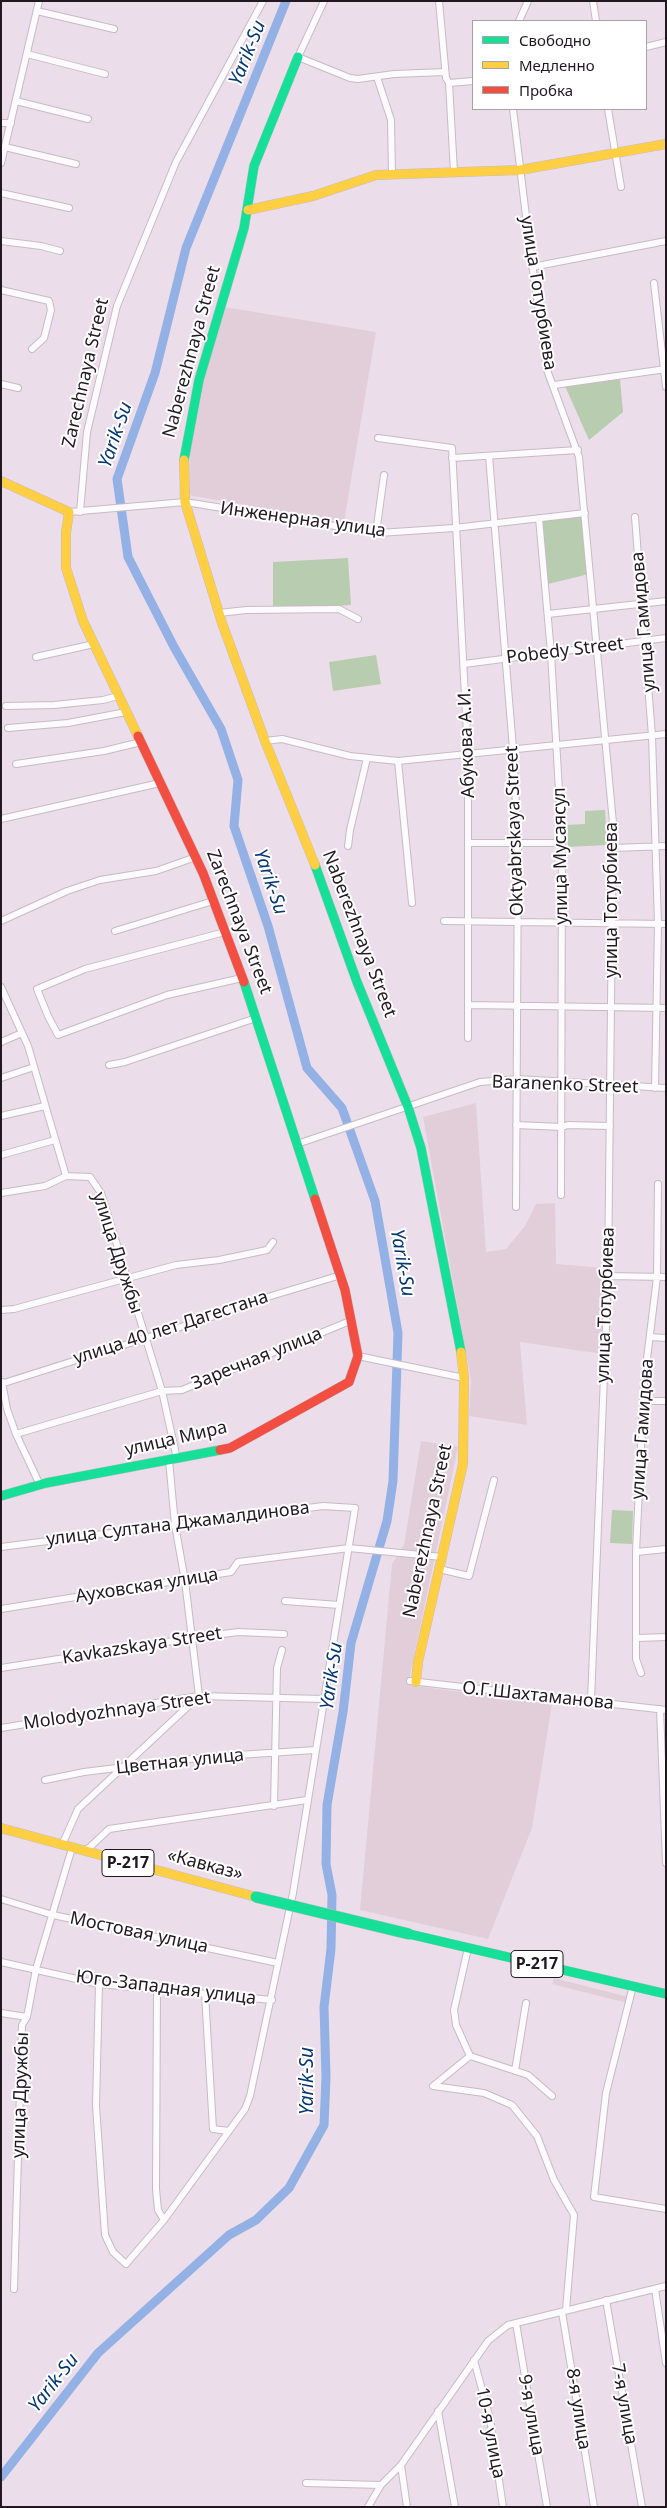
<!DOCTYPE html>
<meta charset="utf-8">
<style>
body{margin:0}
#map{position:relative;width:667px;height:2508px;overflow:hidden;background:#ebdeea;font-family:"Noto Sans",sans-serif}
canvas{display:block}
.frame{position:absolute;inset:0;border:2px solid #211820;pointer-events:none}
.legend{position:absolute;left:472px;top:20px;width:175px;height:90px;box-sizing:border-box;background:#fff;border:1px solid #a6a3a6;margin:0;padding:6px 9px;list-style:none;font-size:15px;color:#211820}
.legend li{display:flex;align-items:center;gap:10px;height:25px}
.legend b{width:25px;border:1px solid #a6a3a6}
</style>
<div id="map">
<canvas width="667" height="2508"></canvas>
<div class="frame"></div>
<ul class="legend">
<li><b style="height:6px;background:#16e098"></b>Свободно</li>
<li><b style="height:6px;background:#ffcf43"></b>Медленно</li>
<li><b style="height:6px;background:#f24e42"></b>Пробка</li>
</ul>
</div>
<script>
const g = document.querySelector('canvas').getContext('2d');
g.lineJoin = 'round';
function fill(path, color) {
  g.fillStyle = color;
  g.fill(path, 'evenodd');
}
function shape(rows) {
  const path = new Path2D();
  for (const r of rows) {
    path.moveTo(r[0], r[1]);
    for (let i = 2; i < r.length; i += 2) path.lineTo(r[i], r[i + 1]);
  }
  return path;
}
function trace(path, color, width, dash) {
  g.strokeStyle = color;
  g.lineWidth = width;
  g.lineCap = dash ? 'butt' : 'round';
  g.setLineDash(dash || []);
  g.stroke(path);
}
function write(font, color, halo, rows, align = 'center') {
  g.font = font + ' "Noto Sans",sans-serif';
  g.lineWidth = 4;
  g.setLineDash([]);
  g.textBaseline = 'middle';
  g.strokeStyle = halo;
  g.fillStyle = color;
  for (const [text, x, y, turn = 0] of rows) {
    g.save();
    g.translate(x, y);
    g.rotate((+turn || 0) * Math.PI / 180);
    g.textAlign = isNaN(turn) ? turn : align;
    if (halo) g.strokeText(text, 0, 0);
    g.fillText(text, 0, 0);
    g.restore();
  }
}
fill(shape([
 [224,307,376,332,344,522,188,495,190,452,202,391,202,379],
 [476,1103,486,1252,506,1249,525,1226,536,1204,555,1203,556,1264,605,1268,603,1354,520,1342,527,1425,469,1416,471,1380,423,1117],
 [421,1441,458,1447,408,1685,552,1704,532,1828,488,1939,360,1910,392,1564,404,1545],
 [554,1978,628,1997,627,2003,552,1984]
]), '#e2ced8');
fill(shape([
 [620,379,623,412,589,440,565,386],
 [583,516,589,574,548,584,541,520],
 [348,558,351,605,273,610,273,562],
 [376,655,381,684,333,691,329,662],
 [605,810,607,845,568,847,567,825,585,824,585,811],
 [612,1510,633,1511,632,1544,610,1543]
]), '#b8ccb0');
trace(shape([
 [1,2477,98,2353,229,2235,256,2220,289,2188,324,2125,326,2077,324,2007,331,1949,332,1895,326,1864,327,1805,343,1712,351,1643,387,1521,393,1481,398,1333,375,1201,342,1108,307,1068,268,926,234,826,238,780,221,729,174,647,128,557,117,479,155,373,186,248,286,1]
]), '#93b1e4', 9);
const street = shape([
 [324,1,298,57,350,78,358,79,394,74,445,72],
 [439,1,446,78,449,83,454,172],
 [593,1,596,21],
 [37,11,114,29],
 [519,21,528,1],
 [646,47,666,42],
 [27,54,105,74],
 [377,77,391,120,392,174],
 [449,83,473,81],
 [16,101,88,119],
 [513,109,530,249,547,370,579,457,613,823,608,1276,591,1701],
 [608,109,621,187],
 [1,123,11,123],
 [5,147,76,164],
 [1,163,39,1],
 [1,193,69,208],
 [1,241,41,246,60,251],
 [532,267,666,241],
 [654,283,666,387],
 [1,290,49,301,51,310,44,338,32,349],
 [1,384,18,388],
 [554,385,666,369],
 [378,438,452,448,468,754,468,1038],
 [489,456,513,749,518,843,516,1207],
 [452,458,578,450],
 [69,512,185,502,379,533,454,528,585,513],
 [80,512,87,432,117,306,176,162,263,1],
 [635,517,652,736,658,924,655,1088],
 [539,518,551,653,562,843,561,1195],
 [376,533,384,475],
 [219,613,246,610,339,609,358,619],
 [548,614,666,601],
 [36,657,94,644],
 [464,664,666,638],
 [6,706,54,705,103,700,118,696],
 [8,728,68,723,126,712],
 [265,741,282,739,350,756,398,761,666,734],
 [398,761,412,903],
 [16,764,104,751,141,742],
 [1,819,160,783],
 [469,843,562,843],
 [348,846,350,830,367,758],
 [613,848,666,846],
 [1,921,67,891,100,880,156,871,196,857],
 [444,921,666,924],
 [115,931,213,901],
 [225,932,85,969,37,989,48,1016,58,1035,167,995,242,978],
 [1,987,28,1046,66,1176,90,1177,101,1193,162,1391,177,1459],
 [470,1005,666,1008],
 [1,1042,22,1033],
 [109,1065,125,1062,256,1018],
 [1,1078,34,1067],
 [1,1116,45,1106],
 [516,1125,562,1127,568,1125,610,1126],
 [297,1144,480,1082,518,1079,666,1088],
 [1,1155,55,1140],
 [1,1193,45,1186,66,1176],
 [608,1276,666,1277],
 [1,1310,14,1309,176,1265,219,1260,267,1250,273,1242],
 [650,1337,666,1338],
 [358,1356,464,1378],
 [2,1382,7,1409,16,1434,40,1485],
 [1,1384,206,1319,261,1299,341,1275],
 [643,1401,666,1401],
 [16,1434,162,1391,182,1390,350,1321],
 [169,1460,175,1525,185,1581,199,1696],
 [1,1547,323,1506,355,1508,293,1893,250,2096,245,2109,229,2131,164,2220,126,2264,113,2252,105,2235,96,2106,99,1984],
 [636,1552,666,1549],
 [439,1569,469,1576,494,1480],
 [285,1601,339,1605],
 [1,1609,231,1572,238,1562,349,1548,442,1557],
 [638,1638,666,1637],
 [1,1668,192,1638,238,1632,284,1634],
 [641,1673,636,1659,636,1552,644,1383,657,1277,658,1184],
 [410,1681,666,1710],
 [660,1709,666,1863],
 [1,1728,199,1696,323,1699],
 [45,1780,84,1772,207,1757,315,1750],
 [274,1806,277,1668,282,1650],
 [62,1845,78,1809,198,1697],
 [83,1850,89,1848,109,1829,307,1800],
 [1,1899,53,1915,278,1963],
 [468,1948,454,2010,456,2025,470,2056,433,2086,484,2093,512,2105,537,2136,554,2180,574,2215,566,2310],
 [1,1962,99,1984,272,2000],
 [633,1986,606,2093,594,2197,666,2209],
 [157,1989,156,2189,158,2210,164,2220],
 [205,1994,213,2129,229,2131],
 [1,2013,27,2017],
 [470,2056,528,2075,552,2096],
 [515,2071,526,2003],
 [14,2289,22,2025,27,2017,36,1969,72,1848],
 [655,2289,666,2363],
 [606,2300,642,2507],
 [562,2312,594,2507],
 [516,2323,547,2507],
 [474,2360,490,2419,503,2507],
 [438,2411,455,2507],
 [401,2465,407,2507],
 [306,2483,381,2485],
 [368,2507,381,2485,401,2465,488,2341,508,2325,666,2286]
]);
const fast = shape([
 [184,460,199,380,244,228,254,166,298,57],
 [315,865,357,982,408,1107,421,1148,461,1352],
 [244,982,315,1199],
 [1,1496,46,1483,220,1450],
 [409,1934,666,1994]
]);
const slow = shape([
 [248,210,313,196,376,175,520,170,666,144],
 [184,460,185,502,222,623,265,741,315,865],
 [1,481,69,512,66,533,66,568,83,621,138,736],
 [416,1682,418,1662,463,1464,464,1378,461,1352],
 [1,1828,256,1897]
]);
const jam = shape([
 [138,736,203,873,244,982],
 [220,1450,230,1448,349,1382,358,1356,345,1290,315,1199]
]);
trace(street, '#c6bbc5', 8);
trace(fast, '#c6bbc5', 10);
trace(slow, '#c6bbc5', 10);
trace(jam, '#c6bbc5', 10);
trace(street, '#fcfafc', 6);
trace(fast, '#16e098', 9);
trace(slow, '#ffcf43', 9);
trace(jam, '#f24e42', 9);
const fastBridge = shape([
 [256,1897,409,1934]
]);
trace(fastBridge, '#c6bbc5', 12, []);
trace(fastBridge, '#16e098', 11);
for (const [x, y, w] of [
 [128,1863,52],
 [537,1964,52]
]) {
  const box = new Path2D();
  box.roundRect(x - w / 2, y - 13.5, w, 27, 4);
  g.fillStyle = '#fff';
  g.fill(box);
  trace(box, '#211820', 1);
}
write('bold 16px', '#211820', null, [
 ["Р-217",128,1863],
 ["Р-217",537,1964]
]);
write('18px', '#211820', '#fff', [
 ["улица Тотурбиева",538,293,81],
 ["Naberezhnaya Street",192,352,-75],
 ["Zarechnaya Street",86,373,-77],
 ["Инженерная улица",303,520,8],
 ["улица Гамидова",644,622,-95],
 ["Pobedy Street",565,651,-7],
 ["Абукова А.И.",467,743,-92],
 ["Oktyabrskaya Street",515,831,-92],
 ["улица Мусаясул",561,856,-91],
 ["улица Тотурбиева",612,900,-90],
 ["Zarechnaya Street",239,922,69],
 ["Naberezhnaya Street",359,934,69],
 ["Baranenko Street",565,1085,2],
 ["улица Дружбы",117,1253,72],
 ["улица Тотурбиева",606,1305,-88],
 ["улица 40 лет Дагестана",171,1328,-18],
 ["Заречная улица",257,1359,-22],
 ["улица Гамидова",643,1429,-86],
 ["улица Мира",176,1439,-13],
 ["улица Султана Джамалдинова",178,1524,-7],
 ["Naberezhnaya Street",428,1531,-78],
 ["Ауховская улица",147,1586,-9],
 ["Kavkazskaya Street",142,1646,-9],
 ["О.Г.Шахтаманова",538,1696,6],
 ["Molodyozhnaya Street",117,1711,-8],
 ["Цветная улица",180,1762,-6],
 ["«Кавказ»",205,1865,15],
 ["Мостовая улица",139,1933,12],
 ["Юго-Западная улица",166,1988,7],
 ["улица Дружбы",21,2095,-88],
 ["7-я улица",624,2404,80],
 ["8-я улица",578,2409,81],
 ["9-я улица",531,2415,80],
 ["10-я улица",490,2433,79]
]);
write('italic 19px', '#053773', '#fff', [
 ["Yarik-Su",248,53,-68],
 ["Yarik-Su",116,435,-71],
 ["Yarik-Su",270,882,71],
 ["Yarik-Su",402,1263,80],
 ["Yarik-Su",332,1676,-82],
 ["Yarik-Su",308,2081,-90],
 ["Yarik-Su",54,2383,-52]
]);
</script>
